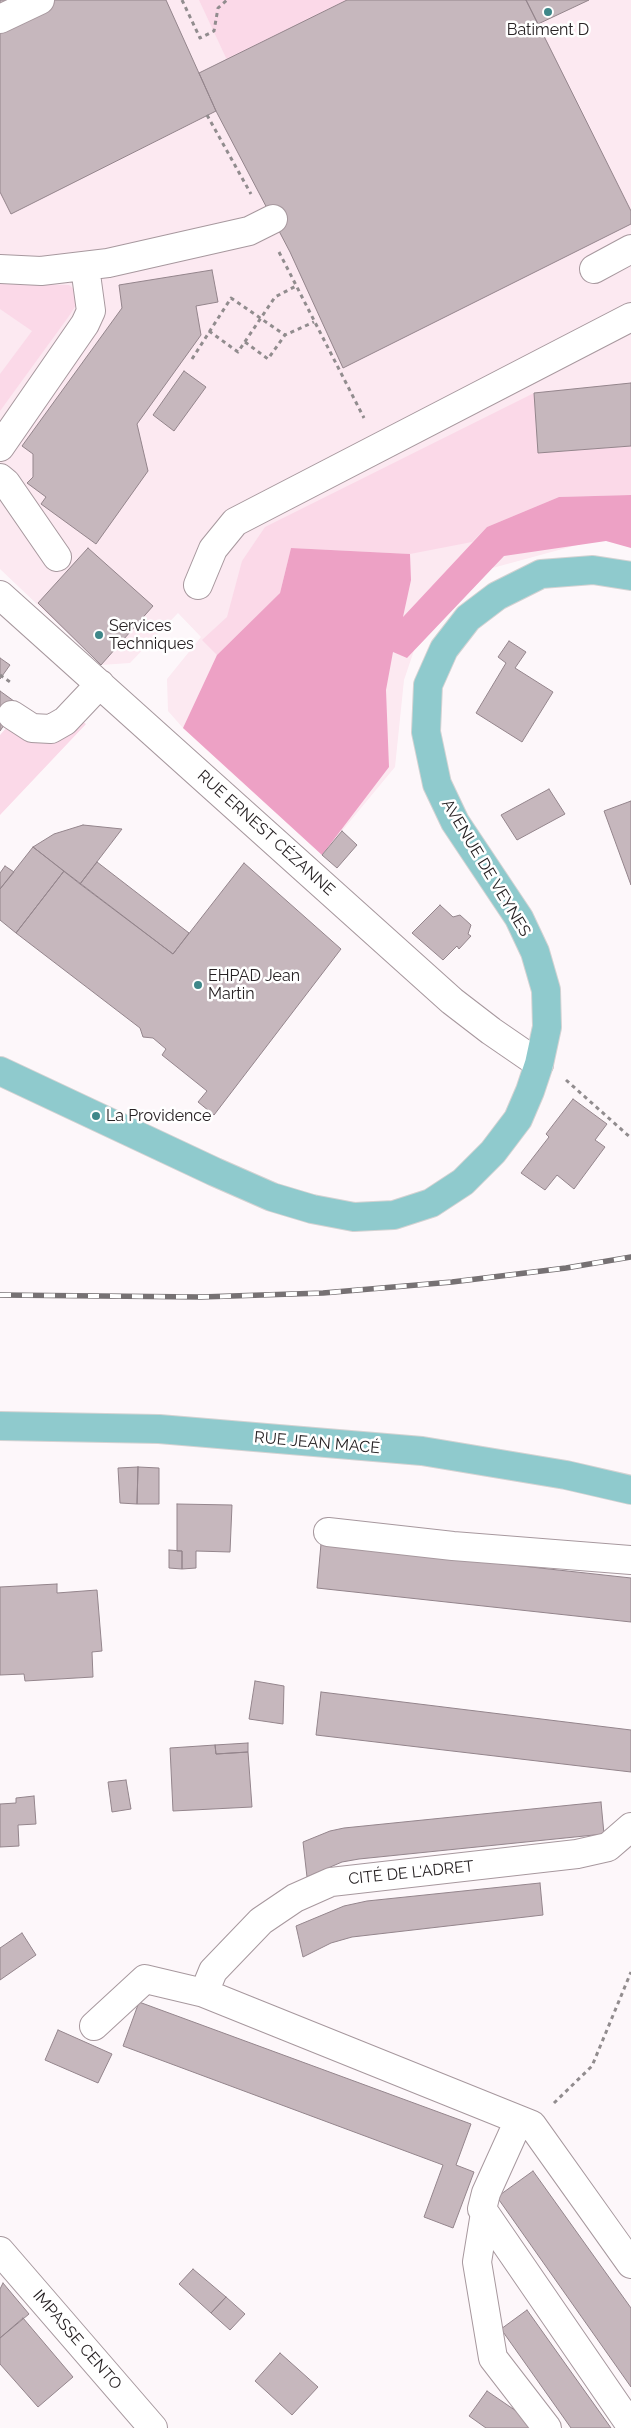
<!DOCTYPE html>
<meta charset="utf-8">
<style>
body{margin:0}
canvas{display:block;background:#fdf7fa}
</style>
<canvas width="631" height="2428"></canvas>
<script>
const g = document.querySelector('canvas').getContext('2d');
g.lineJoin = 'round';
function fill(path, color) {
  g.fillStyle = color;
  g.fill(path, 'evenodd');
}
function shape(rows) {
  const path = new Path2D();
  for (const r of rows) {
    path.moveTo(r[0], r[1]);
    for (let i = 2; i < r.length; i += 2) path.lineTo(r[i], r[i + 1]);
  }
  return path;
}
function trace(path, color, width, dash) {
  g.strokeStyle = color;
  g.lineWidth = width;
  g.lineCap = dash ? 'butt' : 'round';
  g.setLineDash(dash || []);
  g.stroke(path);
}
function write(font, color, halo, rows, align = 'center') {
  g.font = font + ' Raleway,sans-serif';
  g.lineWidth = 5;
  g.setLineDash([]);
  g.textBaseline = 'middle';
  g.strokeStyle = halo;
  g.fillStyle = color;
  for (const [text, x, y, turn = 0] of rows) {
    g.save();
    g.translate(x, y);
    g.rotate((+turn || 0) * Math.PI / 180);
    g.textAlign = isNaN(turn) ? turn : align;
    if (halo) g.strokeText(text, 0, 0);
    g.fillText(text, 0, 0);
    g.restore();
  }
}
fill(shape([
 [0,0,631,0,631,535,625,532,463,576,424,621,404,680,395,767,322,855,183,728,168,711,167,679,201,637,178,613,130,663,101,665,0,569]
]), '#fce9f1');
fill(shape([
 [199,0,347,0,227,60],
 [0,284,69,285,77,292,76,305,69,316,0,411,0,374,32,331,0,309],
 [534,393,538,453,631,446,631,495,559,497,487,527,472,542,410,554,291,548,280,593,217,655,202,640,227,617,242,561,265,527],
 [79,719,86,724,0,815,0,735,8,726]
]), '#fbd9e8');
fill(shape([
 [631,495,631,548,606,541,504,556,407,658,393,652,386,690,389,767,322,855,183,728,217,655,280,593,291,548,410,554,411,580,403,617,487,527,559,497]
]), '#eda1c5');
const building = shape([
 [0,0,166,0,216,111,11,214,0,192,0,0],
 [347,0,526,0,631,211,631,224,343,368,290,252,216,111,199,73,347,0],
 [526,0,589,0,538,24,526,0],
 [212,270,218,302,196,306,201,335,137,424,148,471,96,544,41,504,46,497,27,483,33,477,33,454,22,446,122,308,119,285,212,270],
 [184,371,206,387,174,431,153,415,184,371],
 [631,383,631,446,538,453,534,393,631,383],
 [88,548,153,606,101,665,38,603,88,548],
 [509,641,526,652,515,668,553,692,522,742,476,713,506,663,498,657,509,641],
 [0,658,10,665,0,679,0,658],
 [0,691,18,704,0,731,0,691],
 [549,789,565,814,517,840,501,815,549,789],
 [631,801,631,885,604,811,631,801],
 [83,825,122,829,80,884,33,847,54,834,83,825],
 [342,831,357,845,337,868,322,855,342,831],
 [33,847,64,871,16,933,0,920,0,889,33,847],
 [97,862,189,933,173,954,80,884,97,862],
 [244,863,341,949,214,1115,198,1102,207,1091,162,1055,166,1049,153,1038,143,1037,140,1028,16,933,64,871,173,954,244,863],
 [5,866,14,872,0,889,0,873,5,866],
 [440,905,453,917,460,915,471,925,468,934,471,936,459,949,457,946,443,960,412,933,440,905],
 [573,1099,607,1124,595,1140,605,1147,574,1189,557,1175,545,1190,521,1173,549,1137,546,1134,573,1099],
 [138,1467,159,1468,159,1504,137,1504,138,1467],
 [138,1467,137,1504,120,1503,118,1468,138,1467],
 [177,1504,232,1505,230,1552,196,1551,196,1568,182,1569,182,1551,177,1551,177,1504],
 [321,1544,631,1578,631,1622,317,1588,321,1544],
 [169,1550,182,1551,182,1569,169,1568,169,1550],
 [57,1584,57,1593,97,1590,102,1651,92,1652,93,1677,25,1681,24,1674,0,1675,0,1587,57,1584],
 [255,1681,284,1686,283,1724,249,1719,255,1681],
 [321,1692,631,1730,631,1772,316,1735,321,1692],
 [248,1743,248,1752,216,1754,215,1745,248,1743],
 [215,1745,216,1754,248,1752,252,1807,173,1811,170,1748,215,1745],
 [126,1780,131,1809,112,1812,108,1782,126,1780],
 [34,1796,36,1824,18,1825,19,1846,0,1847,0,1804,16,1803,16,1798,34,1796],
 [601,1802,604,1834,359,1859,342,1862,307,1877,303,1842,330,1831,344,1828,601,1802],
 [540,1883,543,1915,352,1937,331,1943,303,1957,296,1926,344,1906,367,1901,540,1883],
 [22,1933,36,1955,0,1980,0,1948,22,1933],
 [139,2002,471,2124,456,2165,474,2172,453,2228,424,2217,443,2165,123,2046,139,2002],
 [58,2030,112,2054,98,2083,45,2060,58,2030],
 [533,2171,631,2308,631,2387,497,2197,533,2171],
 [193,2269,226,2297,211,2313,179,2284,193,2269],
 [3,2283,29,2314,0,2338,0,2289,3,2283],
 [226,2297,245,2314,230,2330,211,2313,226,2297],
 [527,2310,611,2428,571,2428,501,2329,527,2310],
 [23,2318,73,2377,38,2407,0,2364,0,2338,23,2318],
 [280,2353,318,2387,292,2415,255,2381,280,2353],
 [487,2391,535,2424,532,2428,486,2428,469,2416,487,2391]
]);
fill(building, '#c6b7bd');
trace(building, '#94858c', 1);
const minor = shape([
 [0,19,40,0],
 [0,269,41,271,108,263,249,231,273,219],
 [594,269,631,249],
 [0,447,85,324,91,311,85,267],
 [0,478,6,483,57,557],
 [198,585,213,549,235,522,631,317],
 [0,595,452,1001,491,1031,539,1064],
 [12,715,32,728,51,729,65,721,100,684],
 [328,1532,453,1546,631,1560],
 [631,1827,608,1847,577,1854,331,1882,295,1898,261,1921,213,1971,204,1993,532,2125,631,2264],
 [94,2026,145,1979,204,1993],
 [519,2120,486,2193,482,2209,631,2426],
 [485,2213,477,2262,493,2358,547,2428],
 [0,2251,153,2428]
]);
const major = shape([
 [0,1071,215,1172,272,1197,312,1209,354,1217,394,1215,431,1203,463,1182,493,1152,518,1119,530,1091,539,1064,547,1027,546,990,535,952,519,918,455,822,437,784,426,732,428,685,444,649,468,618,497,596,541,574,593,570,631,576],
 [0,1426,159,1429,422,1451,566,1475,631,1490]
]);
trace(minor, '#a7989e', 30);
trace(major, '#d4d3d3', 30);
trace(shape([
 [182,0,200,38,214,31,218,8,227,0],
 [207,115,251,194],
 [279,252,364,418],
 [209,331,238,352,275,297,296,286],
 [245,342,268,359,285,335,314,322],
 [192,359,231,298,285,335],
 [0,675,10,682],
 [566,1080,631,1138],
 [554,2103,592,2066,631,1972]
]), '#918c8e', 3, [4, 4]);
trace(minor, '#fff', 28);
trace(major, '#8fcacd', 28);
const rail = shape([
 [0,1295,201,1297,323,1293,452,1282,566,1268,631,1257]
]);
trace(rail, '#767173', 5.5);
trace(rail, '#fff', 4, [11]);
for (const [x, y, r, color] of [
 [548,12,5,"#3e8789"],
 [99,635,5,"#3e8789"],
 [198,985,5,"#3e8789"],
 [96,1116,5,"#3e8789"]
]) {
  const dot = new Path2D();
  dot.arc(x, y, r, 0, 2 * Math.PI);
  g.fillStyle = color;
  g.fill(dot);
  trace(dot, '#fff', 2);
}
write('16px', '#272224', '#fff', [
 ["Batiment D",548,30,"center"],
 ["Services",109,626],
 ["Techniques",109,644],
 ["EHPAD Jean",208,976],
 ["Martin",208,994],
 ["La Providence",106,1116]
], 'left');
write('16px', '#272224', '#fff', [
 ["RUE ERNEST CÉZANNE",266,833,42],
 ["AVENUE DE VEYNES",486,868,59],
 ["RUE JEAN MACÉ",317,1443,5],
 ["CITÉ DE L'ADRET",411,1873,-6],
 ["IMPASSE CENTO",77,2340,49]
]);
</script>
